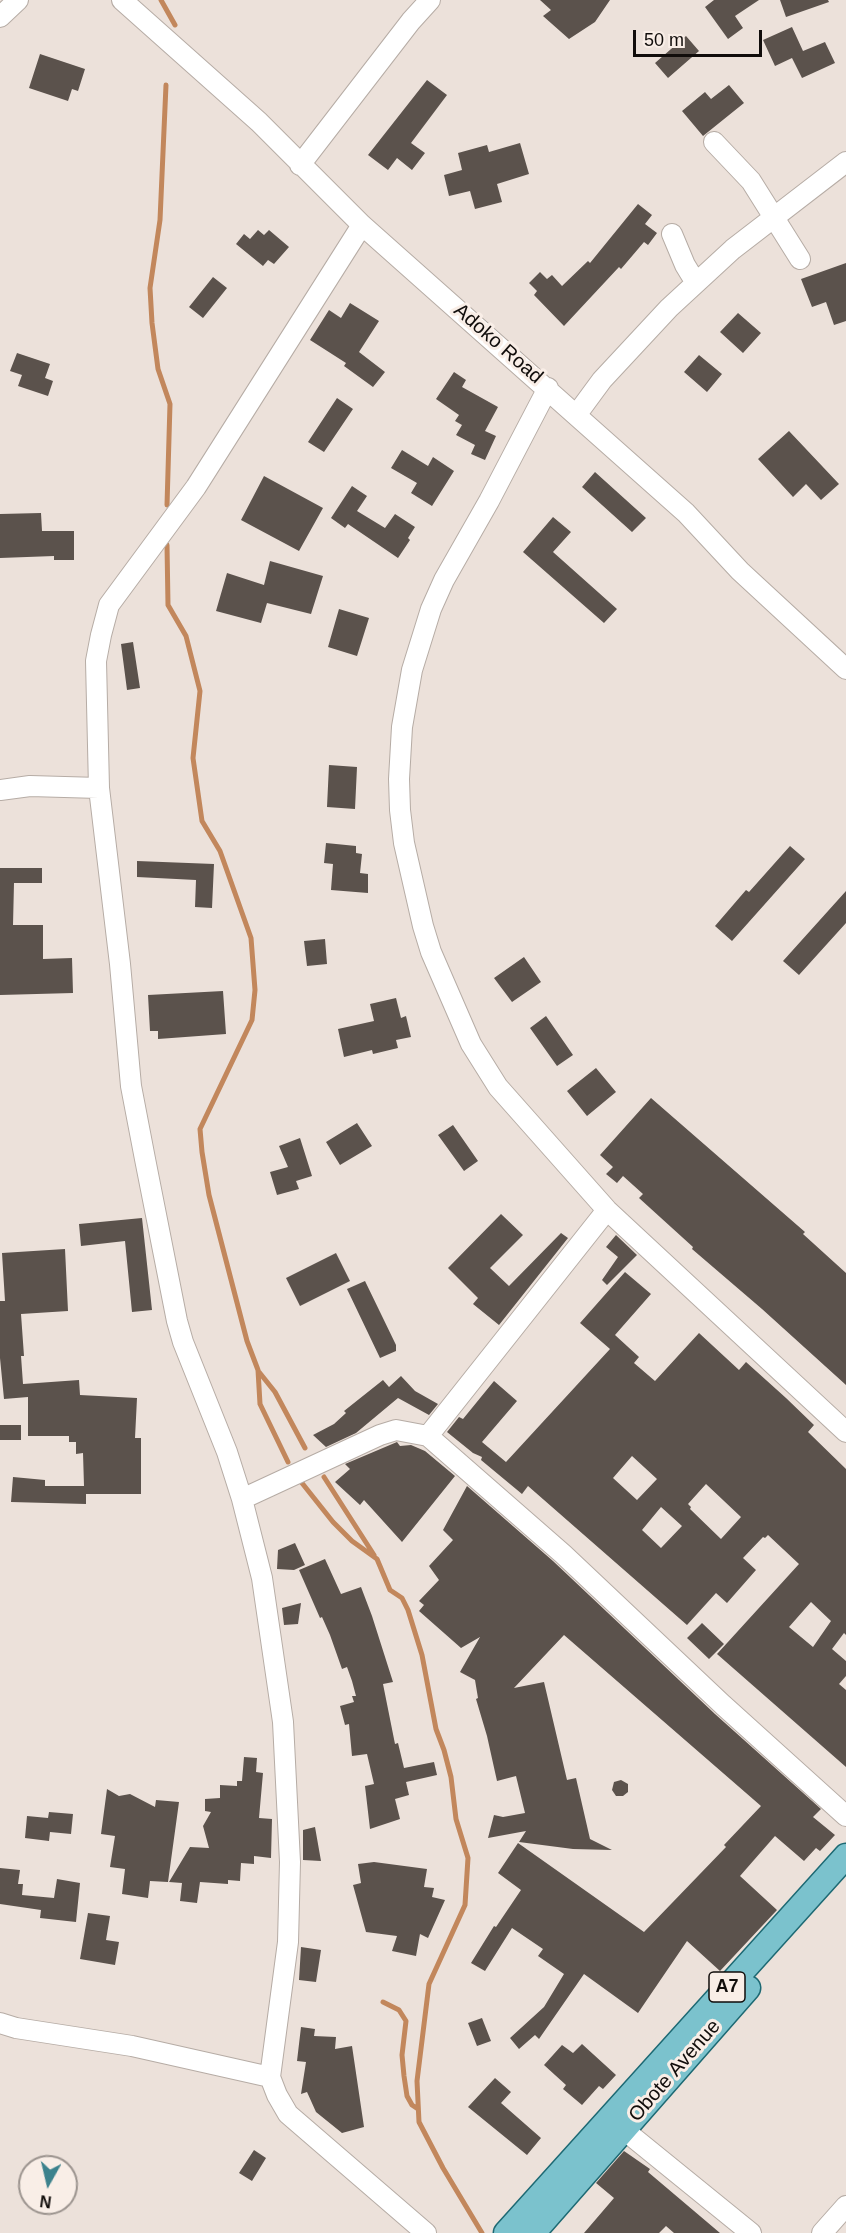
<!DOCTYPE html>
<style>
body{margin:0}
#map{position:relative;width:846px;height:2233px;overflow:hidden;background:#ece1da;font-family:Arial,sans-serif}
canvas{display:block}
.north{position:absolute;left:18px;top:2155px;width:60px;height:60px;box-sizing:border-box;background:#f9eee7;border:2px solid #9c948f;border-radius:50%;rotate:188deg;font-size:16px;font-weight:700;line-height:24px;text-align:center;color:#110d0b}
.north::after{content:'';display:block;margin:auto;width:21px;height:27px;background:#3c828d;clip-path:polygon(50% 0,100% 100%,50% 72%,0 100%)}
.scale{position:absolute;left:633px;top:30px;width:129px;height:27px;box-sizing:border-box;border:3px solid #110d0b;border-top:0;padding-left:8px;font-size:18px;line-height:21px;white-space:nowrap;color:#110d0b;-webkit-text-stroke:4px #f9eee7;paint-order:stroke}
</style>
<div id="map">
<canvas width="846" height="2233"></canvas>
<div class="north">N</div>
<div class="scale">50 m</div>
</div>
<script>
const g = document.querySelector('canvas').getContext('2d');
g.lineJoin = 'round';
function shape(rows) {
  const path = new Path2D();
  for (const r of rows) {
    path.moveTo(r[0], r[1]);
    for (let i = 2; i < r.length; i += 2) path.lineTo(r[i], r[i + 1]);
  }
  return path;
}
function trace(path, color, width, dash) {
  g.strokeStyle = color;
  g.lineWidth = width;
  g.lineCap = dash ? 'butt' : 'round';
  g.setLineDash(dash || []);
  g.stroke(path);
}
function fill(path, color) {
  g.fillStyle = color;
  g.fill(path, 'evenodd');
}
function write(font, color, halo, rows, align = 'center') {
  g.font = font + ' Arial,sans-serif';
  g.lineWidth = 6;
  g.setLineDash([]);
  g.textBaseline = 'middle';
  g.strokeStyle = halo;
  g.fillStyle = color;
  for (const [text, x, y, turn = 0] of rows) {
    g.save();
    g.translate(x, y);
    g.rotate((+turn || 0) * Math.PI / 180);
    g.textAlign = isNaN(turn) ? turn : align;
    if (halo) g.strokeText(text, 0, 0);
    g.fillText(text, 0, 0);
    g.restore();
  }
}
trace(shape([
 [161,0,175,25],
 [166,85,160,220,150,288,152,323,158,369,170,404,167,505],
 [167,545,168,605,186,636,200,691,193,758,202,821,220,851,251,938,255,990,252,1020,200,1129,202,1152,209,1195,247,1341,258,1370,260,1404,288,1462],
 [259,1372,275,1392,305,1448],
 [324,1477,374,1555],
 [298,1478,333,1522,352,1541,377,1559,390,1590,402,1598,408,1610,422,1655,436,1729,444,1750,451,1777,456,1819,468,1858,465,1905,429,1984,417,2081,419,2122,443,2168,482,2233],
 [383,2002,399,2010,406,2021,402,2055,404,2076,407,2096,412,2105,418,2109]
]), '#c2875c', 5);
fill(shape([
 [540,0,610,0,595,22,569,39,543,16,551,10],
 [714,0,759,0,735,16,743,28,728,39,705,7],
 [780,0,828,0,829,2,786,17],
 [792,27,803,51,825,42,835,63,802,78,792,58,775,66,763,40],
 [686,36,699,51,668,78,655,63],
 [40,54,85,69,78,91,72,89,68,101,29,88],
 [427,80,447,95,411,143,425,153,412,170,397,158,388,170,368,155],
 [729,85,744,103,703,136,682,111,705,92,711,99],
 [520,143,529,174,497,184,502,202,475,209,470,191,449,196,444,175,462,170,458,153,487,145,489,152],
 [638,204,652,215,645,224,657,233,648,245,644,242,621,269,619,267,564,326,534,295,537,291,529,283,540,272,547,279,552,275,562,286,588,261,590,263],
 [258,230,264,235,269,230,289,247,274,264,268,260,263,266,236,244,244,234,250,239],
 [846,263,846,321,834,325,826,302,812,307,801,279],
 [213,277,227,288,203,318,189,307],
 [350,303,379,321,359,352,385,372,373,387,344,366,346,363,310,340,329,310,341,318],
 [738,313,761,333,743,353,720,332],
 [17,353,50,364,45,378,53,381,48,396,18,386,22,375,10,371],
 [699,355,722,374,707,392,684,372],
 [454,372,466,380,462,387,498,407,485,431,496,436,485,460,471,454,475,445,456,435,462,425,455,421,459,415,436,399],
 [337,398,353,409,324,452,308,442],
 [789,431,839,484,821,500,806,484,793,497,758,459],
 [402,450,428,466,433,457,454,471,432,506,411,493,417,483,391,468],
 [595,472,646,518,632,532,582,487],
 [264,476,323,508,299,551,241,520],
 [352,486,367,496,357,511,385,528,395,514,415,527,408,538,410,540,398,558,348,524,345,528,331,518],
 [41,513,42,531,74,531,74,560,54,560,54,556,0,558,0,514],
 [553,517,571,532,553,552,617,609,604,623,523,552],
 [270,561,323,576,311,614,267,603,261,623,216,611,227,573,264,585],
 [339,609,369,618,357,656,328,647],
 [133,642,140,688,127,690,121,644],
 [329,765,357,767,355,809,327,807],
 [326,843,356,846,356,853,362,854,360,873,368,874,368,893,331,890,333,864,324,863],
 [790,846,805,859,732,941,715,926,746,890,749,892],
 [137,861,214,864,212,908,195,907,196,880,137,877],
 [0,868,42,868,42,883,14,883,13,925,43,925,43,959,72,958,73,993,0,995],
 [846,891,846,923,799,975,783,961],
 [325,939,327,964,307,966,304,941],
 [524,957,541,982,512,1002,494,978],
 [223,991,226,1034,158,1039,158,1031,150,1031,148,995],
 [396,998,401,1018,406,1016,411,1037,396,1040,398,1048,373,1054,372,1050,344,1057,338,1029,374,1021,370,1004],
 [546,1016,573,1055,557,1066,530,1028],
 [596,1068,616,1092,587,1116,567,1091],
 [651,1098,805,1232,803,1234,846,1273,846,1385,762,1309,692,1249,693,1247,639,1198,643,1194,623,1176,617,1183,606,1174,613,1167,600,1155],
 [357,1123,372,1146,340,1165,326,1142],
 [453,1125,478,1161,464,1171,438,1135],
 [300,1138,312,1176,296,1181,299,1189,277,1195,270,1172,288,1167,279,1146],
 [501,1214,523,1235,490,1268,509,1286,561,1233,568,1238,499,1325,473,1304,478,1298,448,1268],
 [142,1218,152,1310,132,1312,125,1241,81,1246,79,1224],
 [616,1235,637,1255,607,1285,602,1280,618,1257,606,1247],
 [65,1249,68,1311,21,1314,24,1356,21,1356,23,1384,79,1380,80,1395,137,1398,135,1438,141,1438,141,1494,86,1494,86,1504,11,1502,13,1477,45,1480,45,1486,84,1486,83,1453,76,1454,76,1442,69,1442,69,1436,28,1436,28,1397,4,1399,0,1358,0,1301,5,1301,2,1253],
 [336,1253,350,1281,300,1306,286,1278],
 [625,1272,651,1294,615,1335,639,1357,634,1363,655,1381,699,1333,739,1370,746,1362,786,1398,814,1425,808,1432,846,1469,846,1635,844,1633,832,1649,846,1661,846,1676,839,1684,846,1690,846,1767,717,1654,799,1564,768,1535,765,1538,763,1537,743,1558,756,1570,727,1603,716,1593,687,1625,528,1486,522,1494,481,1460,482,1457,473,1453,447,1432,459,1417,463,1419,494,1381,517,1401,482,1442,506,1462,610,1349,580,1323],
 [632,1456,657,1479,637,1500,613,1478],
 [706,1484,741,1517,721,1539,690,1509,691,1507,688,1504],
 [661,1507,682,1526,661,1548,642,1530],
 [811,1602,831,1621,813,1647,789,1627],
 [365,1281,396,1345,396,1351,380,1358,347,1289],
 [401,1376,415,1391,438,1404,429,1415,398,1398,356,1433,326,1447,313,1435,334,1424,346,1413,344,1411,383,1380,389,1387],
 [0,1425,21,1425,21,1440,0,1440],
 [397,1442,400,1446,411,1445,425,1451,455,1476,402,1542,364,1500,360,1505,335,1482,350,1469,345,1464],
 [467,1486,553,1561,715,1714,821,1809,813,1817,835,1835,820,1851,816,1848,804,1861,775,1836,740,1876,777,1910,720,1971,687,1941,638,2013,584,1974,539,2039,535,2035,519,2049,510,2038,544,2007,564,1974,538,1956,543,1949,512,1928,485,1971,471,1963,494,1926,496,1927,521,1890,498,1873,518,1843,644,1932,726,1847,724,1845,761,1806,564,1635,514,1688,544,1682,567,1780,576,1778,590,1839,612,1850,573,1849,519,1842,526,1831,488,1838,494,1815,503,1817,525,1813,516,1776,497,1781,487,1736,476,1699,478,1698,475,1680,460,1672,480,1637,461,1648,419,1611,424,1605,419,1601,439,1580,429,1566,453,1540,443,1530],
 [295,1543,305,1565,294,1570,277,1569,278,1550],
 [325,1559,341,1594,361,1587,372,1616,393,1682,383,1684,395,1744,398,1743,404,1768,434,1762,437,1775,406,1782,409,1795,395,1799,400,1819,370,1829,365,1786,374,1784,367,1754,352,1756,349,1724,345,1725,340,1706,354,1702,352,1696,356,1696,352,1681,347,1667,342,1669,330,1635,322,1617,320,1618,299,1570],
 [301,1603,298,1624,284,1625,282,1608],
 [702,1623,724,1644,709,1659,687,1638],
 [244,1757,257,1758,256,1772,263,1773,259,1818,272,1819,271,1858,254,1856,254,1864,241,1863,240,1881,228,1880,228,1884,200,1882,197,1903,180,1901,182,1883,169,1882,190,1847,209,1848,203,1826,211,1812,205,1811,205,1799,220,1798,220,1785,237,1786,237,1781,242,1781],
 [621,1780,628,1784,628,1792,623,1796,616,1796,612,1790,614,1782],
 [107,1789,119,1796,130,1794,155,1807,156,1800,179,1802,168,1882,150,1881,148,1898,122,1894,125,1869,110,1867,115,1836,101,1834],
 [49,1812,73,1814,71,1834,50,1832,49,1841,25,1838,27,1816,48,1818],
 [315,1827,321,1861,303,1860,303,1830],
 [374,1862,427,1869,424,1887,434,1888,432,1897,445,1900,428,1938,420,1934,416,1956,392,1951,397,1936,366,1932,353,1885,361,1883,358,1864],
 [0,1868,20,1870,18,1884,23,1884,22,1895,54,1898,57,1879,80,1883,76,1922,40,1918,41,1910,0,1904],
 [88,1913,110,1916,106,1940,119,1942,115,1965,80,1959],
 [301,1947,321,1950,316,1982,299,1980],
 [482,2018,491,2041,477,2046,468,2023],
 [301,2027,315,2029,314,2036,336,2037,335,2049,352,2046,364,2127,342,2133,316,2112,307,2092,301,2094,306,2062,297,2061],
 [582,2044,616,2075,603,2089,599,2086,582,2105,563,2089,566,2085,544,2065,562,2045,573,2053],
 [495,2078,511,2092,501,2103,541,2138,527,2155,468,2107],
 [254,2150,266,2158,252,2181,239,2173],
 [624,2151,650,2169,648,2172,720,2233,674,2233,666,2226,659,2233,584,2233,614,2198,596,2183]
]), '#5b524c');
const minor = shape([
 [122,0,259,122,362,225,686,513,740,571,846,669],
 [0,17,18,0],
 [714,142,751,181,800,259],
 [300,165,411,21,430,0],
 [362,225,196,487,109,605,101,635,96,661,99,788,120,964,131,1086,145,1159,177,1321,183,1342,227,1452,242,1499,262,1578,283,1722,290,1862,288,1942,270,2077,277,2095,288,2114,426,2233],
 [672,234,685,265,696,283],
 [548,388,489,501,444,580,431,609,412,670,402,727,399,779,400,810,404,843,423,926,431,952,471,1044,498,1087,607,1210,846,1432],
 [577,414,602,380,669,308,733,249,846,162],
 [0,790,30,786,99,788],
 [428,1436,607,1210],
 [242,1499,380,1435,396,1430,428,1436,563,1554,723,1705,846,1816],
 [0,2023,16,2028,132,2046,270,2077],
 [613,2121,751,2233],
 [822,2233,846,2206]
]);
const major = shape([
 [506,2233,846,1856],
 [533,2233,748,1988]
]);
trace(minor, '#b6aca5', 22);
trace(major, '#1d6973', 27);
trace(minor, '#fff', 20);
trace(major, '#7bc2cd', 24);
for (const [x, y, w] of [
 [727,1987,36]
]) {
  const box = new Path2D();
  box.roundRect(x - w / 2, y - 15, w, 30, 4.5);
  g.fillStyle = '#f9eee7';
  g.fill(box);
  trace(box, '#110d0b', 1.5);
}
write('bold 18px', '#110d0b', null, [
 ["A7",727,1987]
]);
write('20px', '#110d0b', '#f9eee7', [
 ["Adoko Road",498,344,41],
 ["Obote Avenue",675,2071,-49]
]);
</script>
